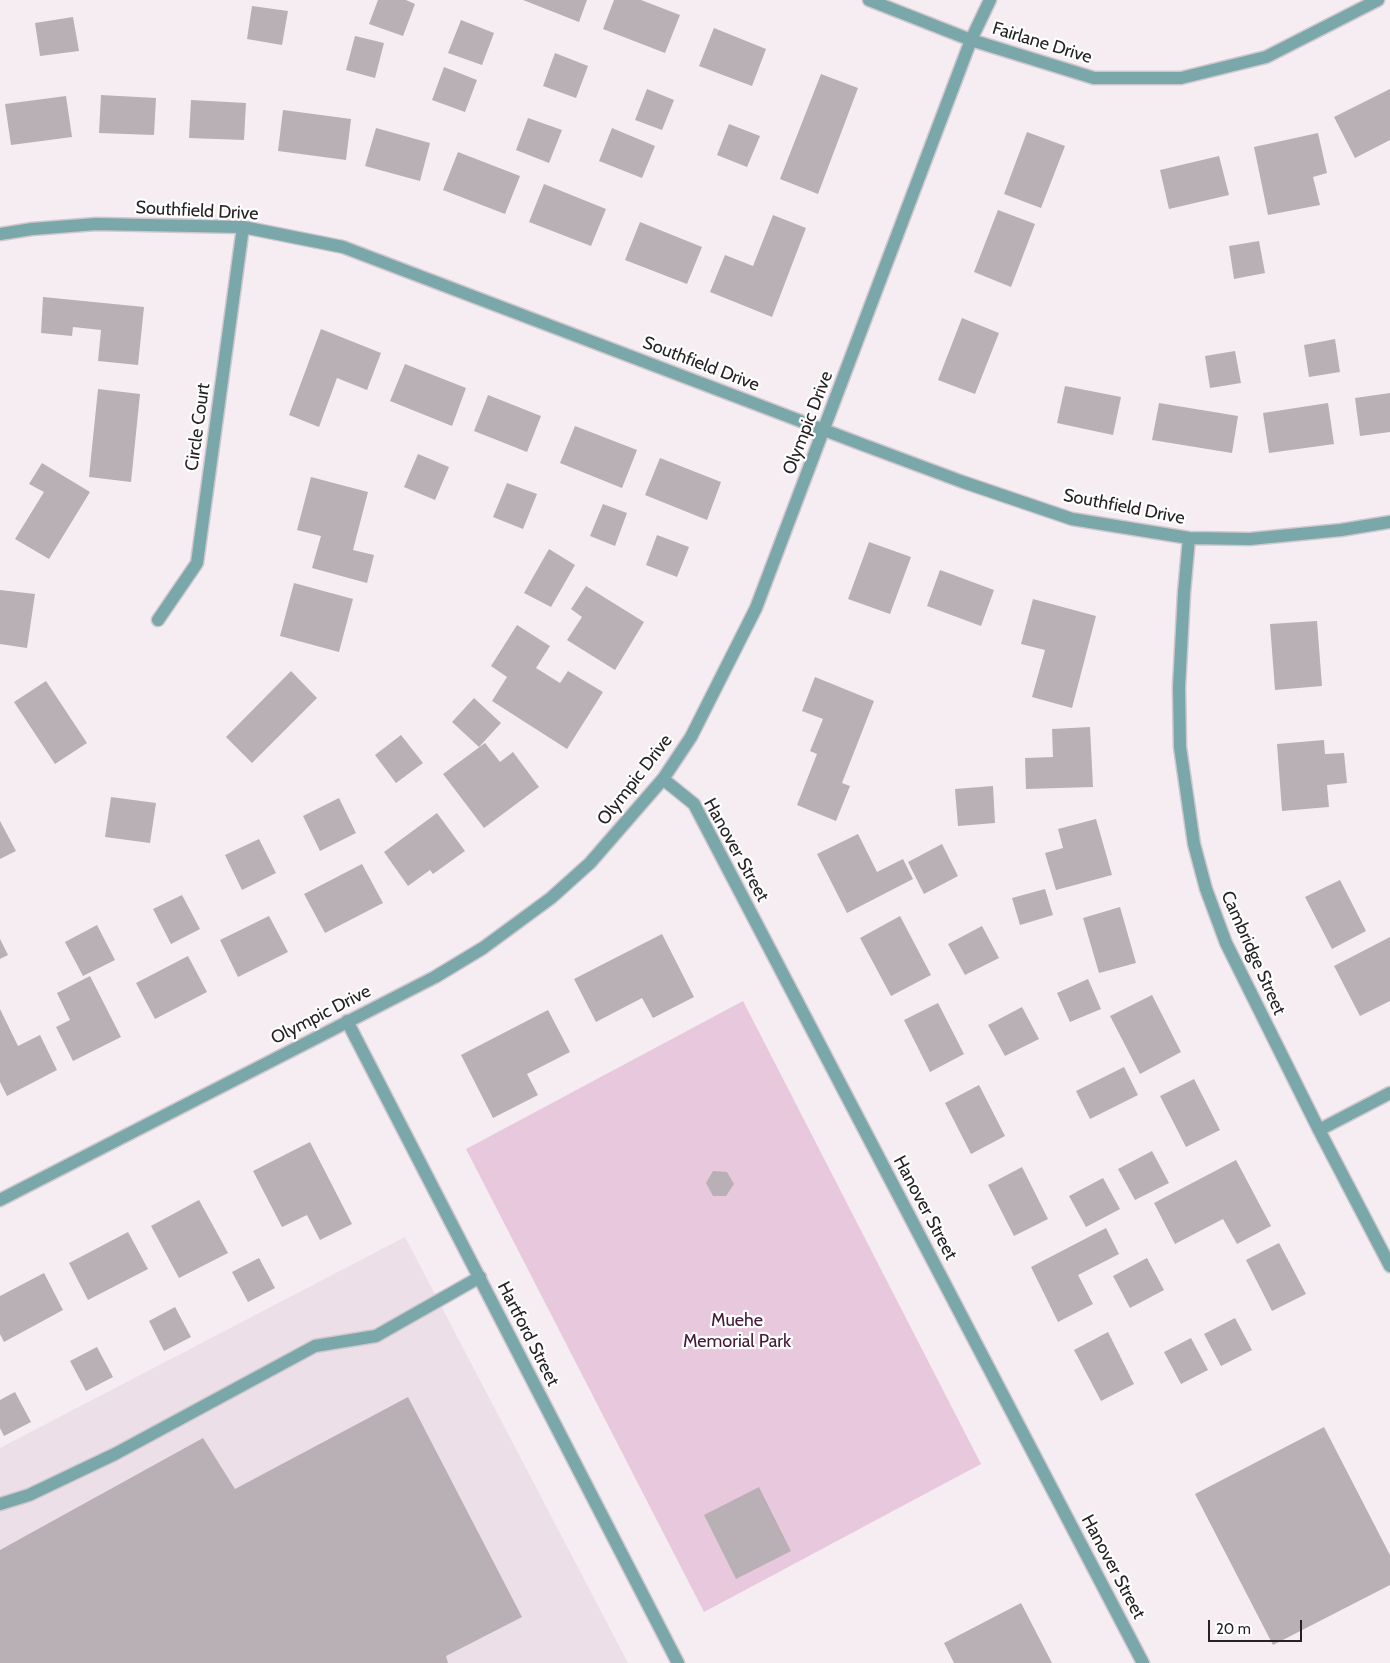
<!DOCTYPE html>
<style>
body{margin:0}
#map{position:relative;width:1390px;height:1663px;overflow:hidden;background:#f5edf2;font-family:Cabin,sans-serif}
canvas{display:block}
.scale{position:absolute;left:1208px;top:1620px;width:94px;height:22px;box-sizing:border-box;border:2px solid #252224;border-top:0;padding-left:6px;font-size:15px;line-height:18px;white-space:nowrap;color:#252224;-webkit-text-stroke:4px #fff;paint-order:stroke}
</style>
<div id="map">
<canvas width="1390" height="1663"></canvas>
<div class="scale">20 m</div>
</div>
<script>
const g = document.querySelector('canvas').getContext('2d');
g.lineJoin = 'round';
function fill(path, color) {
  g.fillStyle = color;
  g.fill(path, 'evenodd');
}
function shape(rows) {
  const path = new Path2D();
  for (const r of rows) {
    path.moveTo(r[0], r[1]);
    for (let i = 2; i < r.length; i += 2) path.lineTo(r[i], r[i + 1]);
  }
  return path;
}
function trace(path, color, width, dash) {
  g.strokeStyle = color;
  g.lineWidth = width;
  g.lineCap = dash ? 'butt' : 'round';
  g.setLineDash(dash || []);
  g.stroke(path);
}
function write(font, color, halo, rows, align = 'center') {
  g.font = font + ' Cabin,sans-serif';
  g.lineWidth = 4.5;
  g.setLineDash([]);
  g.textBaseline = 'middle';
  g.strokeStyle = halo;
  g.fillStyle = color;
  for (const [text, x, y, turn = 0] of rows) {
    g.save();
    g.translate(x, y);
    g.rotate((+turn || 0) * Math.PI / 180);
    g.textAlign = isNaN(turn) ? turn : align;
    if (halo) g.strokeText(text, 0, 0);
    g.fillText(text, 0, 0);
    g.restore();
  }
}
fill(shape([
 [405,1237,628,1663,0,1663,0,1448]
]), '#eddfe8');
fill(shape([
 [743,1001,981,1464,704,1612,466,1149]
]), '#e8c8dd');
fill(shape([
 [378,0,406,0,415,4,403,36,369,24],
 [523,0,587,0,579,22],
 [614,0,641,0,680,15,665,53,603,29],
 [252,6,288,11,282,45,247,39],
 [73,17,79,51,40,56,35,23],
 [461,20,494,33,482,65,448,53],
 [714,28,766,49,752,86,699,66],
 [355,36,384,43,375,78,346,70],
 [555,53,588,66,576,98,543,86],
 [444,67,477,80,465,112,432,100],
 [821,74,858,88,818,194,780,179],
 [647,89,674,100,662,130,635,120],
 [1390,89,1390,140,1355,158,1334,117],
 [101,95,156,98,154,135,99,133],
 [66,96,72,137,11,145,5,104],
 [191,100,246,103,244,140,189,138],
 [283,110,351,119,346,160,278,151],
 [528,118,562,130,549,163,516,150],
 [729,124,760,136,747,167,717,155],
 [376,128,430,143,420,181,365,166],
 [612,128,655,146,642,178,599,161],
 [1027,132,1065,146,1041,208,1004,194],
 [1318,133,1327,173,1313,177,1320,205,1268,215,1254,147],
 [458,152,520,176,505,214,443,190],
 [1219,156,1229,195,1169,209,1160,170],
 [544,184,606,209,591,246,529,222],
 [998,210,1035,224,1011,287,974,272],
 [773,215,806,228,772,317,710,292,725,255,753,266],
 [640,222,702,247,687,284,625,260],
 [1259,241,1265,273,1234,279,1229,246],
 [43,297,144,307,138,365,98,361,101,330,73,327,72,336,41,333],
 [962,318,999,333,975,394,938,380],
 [321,329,381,353,367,390,337,378,319,427,289,415],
 [1335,339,1340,372,1309,377,1304,345],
 [1235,351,1241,383,1210,388,1205,356],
 [405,364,466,388,452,426,390,401],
 [1065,386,1121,397,1113,435,1057,423],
 [98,389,140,394,131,482,89,477],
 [1390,393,1390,432,1360,436,1355,398],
 [488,395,541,416,527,452,474,431],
 [1159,403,1238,416,1232,453,1152,440],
 [1328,403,1334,444,1269,453,1263,413],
 [575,426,637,450,622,488,560,463],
 [418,454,449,467,435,500,404,487],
 [660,458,721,482,707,520,645,495],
 [42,463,90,492,49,559,15,539,44,492,29,484],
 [311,477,368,492,353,550,374,555,367,583,312,568,321,536,297,530],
 [507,483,537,494,523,529,493,517],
 [603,504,627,513,615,546,590,536],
 [657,535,689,547,677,577,646,565],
 [869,542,911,557,890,614,848,599],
 [549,549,575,565,551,607,524,593],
 [940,570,994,590,981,626,927,606],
 [294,583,353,599,339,652,280,636],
 [586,586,644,622,615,670,567,640,582,617,571,609],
 [0,590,35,594,27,648,0,644],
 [1033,599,1096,616,1072,708,1032,697,1045,650,1021,644],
 [1317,621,1322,686,1275,690,1270,624],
 [517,625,550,646,536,668,560,683,568,671,603,692,567,749,492,701,507,677,491,666],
 [291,671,317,698,252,763,226,737],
 [815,677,874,701,842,783,850,786,836,821,797,805,817,754,810,751,823,719,802,711],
 [46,681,87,743,55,764,14,702],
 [474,698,501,723,479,747,452,722],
 [1090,727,1093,787,1026,789,1025,758,1053,757,1052,729],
 [401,735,423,763,396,783,375,755],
 [1324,740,1325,754,1344,753,1347,783,1327,785,1329,807,1282,811,1277,744],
 [485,743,500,762,513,752,539,787,484,828,443,774],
 [993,786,995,823,958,826,955,789],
 [111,797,156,803,150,843,105,837],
 [339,798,356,833,320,851,303,816],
 [437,813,465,851,433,874,430,870,408,886,384,852],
 [1096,819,1112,875,1056,890,1045,853,1063,848,1058,829],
 [0,821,16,851,0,859],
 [858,834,877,872,903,859,913,879,847,913,817,854],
 [259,839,276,873,242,890,225,855],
 [942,844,958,876,924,894,908,862],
 [362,864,383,903,325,933,304,894],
 [1340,880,1366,931,1332,949,1305,897],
 [1045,889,1053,915,1020,925,1012,898],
 [182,895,200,929,171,944,153,909],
 [1120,907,1136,963,1099,973,1083,918],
 [269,916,288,952,238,977,220,940],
 [900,916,931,975,891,996,860,938],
 [97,925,115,960,83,976,65,942],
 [982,926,999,958,965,975,948,944],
 [662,934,694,997,653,1018,642,998,596,1022,574,979],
 [1390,937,1390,1001,1360,1016,1334,966],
 [0,939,8,955,0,959],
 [188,956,207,992,155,1019,136,983],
 [90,976,121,1037,73,1061,56,1027,70,1020,57,993],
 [1088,979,1101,1009,1070,1022,1057,993],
 [1152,995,1181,1052,1140,1074,1110,1016],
 [938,1003,964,1054,930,1072,904,1020],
 [1022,1007,1039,1039,1005,1056,988,1025],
 [0,1009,18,1046,40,1035,57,1070,7,1096,0,1082],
 [548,1010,570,1052,527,1074,538,1095,493,1118,461,1055],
 [1124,1067,1138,1095,1090,1119,1076,1091],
 [1194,1079,1220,1130,1186,1147,1160,1096],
 [979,1085,1005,1136,971,1154,945,1103],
 [310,1142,352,1224,320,1240,307,1215,282,1227,253,1171],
 [1152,1151,1169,1183,1135,1200,1118,1169],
 [1236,1160,1271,1226,1237,1244,1223,1219,1175,1244,1154,1203],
 [1022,1167,1048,1219,1014,1236,988,1185],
 [713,1171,727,1172,734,1184,726,1196,713,1196,706,1183],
 [1103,1178,1120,1209,1086,1227,1069,1196],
 [199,1200,228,1253,179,1278,151,1226],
 [1106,1228,1119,1254,1078,1275,1093,1304,1058,1322,1031,1267],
 [128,1232,148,1269,88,1300,69,1263],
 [1279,1243,1306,1294,1272,1311,1246,1260],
 [259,1258,275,1288,248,1302,232,1272],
 [1147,1258,1164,1290,1130,1308,1113,1276],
 [44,1273,63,1310,4,1342,0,1334,0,1296],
 [175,1307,191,1337,164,1351,149,1321],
 [1235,1318,1252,1350,1221,1366,1204,1334],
 [1108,1332,1134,1384,1101,1401,1074,1350],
 [1191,1338,1208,1370,1181,1384,1164,1352],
 [97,1347,113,1377,86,1391,70,1361],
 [15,1392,31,1422,4,1436,0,1428,0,1400],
 [408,1397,522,1617,446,1656,448,1663,0,1663,0,1550,203,1438,235,1489],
 [1324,1427,1390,1555,1390,1585,1273,1645,1195,1494],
 [759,1487,791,1551,736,1579,704,1515],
 [1021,1603,1052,1663,954,1663,944,1643]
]), '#b8b0b5');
const service = shape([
 [0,1504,29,1495,115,1454,315,1346,376,1336,480,1277]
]);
const minor = shape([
 [869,0,971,40,1094,78,1181,78,1266,57,1378,0],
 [0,234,32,229,96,224,243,227,343,247,861,444,963,482,1072,519,1189,538,1250,539,1341,530,1390,522],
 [1189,538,1184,593,1179,687,1180,747,1194,844,1206,889,1226,943,1319,1130,1390,1266],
 [158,620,197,563,243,227],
 [663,779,694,804,1143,1663],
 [347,1021,678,1663],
 [1319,1130,1390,1093],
 [0,1200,435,977,483,948,551,898,590,863,663,779,691,737,756,608,971,40,990,0]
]);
trace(service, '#d0c8cd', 15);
trace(minor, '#d0c8cd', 15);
trace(service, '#7aa8aa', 12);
trace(minor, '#7aa8aa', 12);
write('18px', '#252224', '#fff', [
 ["Fairlane Drive",1042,43,17],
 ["Southfield Drive",197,211,3],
 ["Southfield Drive",701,364,21],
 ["Olympic Drive",808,423,-69],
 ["Circle Court",198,427,-82],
 ["Southfield Drive",1124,507,11],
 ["Olympic Drive",635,780,-52],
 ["Hanover Street",736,850,61],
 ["Cambridge Street",1253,953,66],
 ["Olympic Drive",321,1015,-27],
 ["Hanover Street",925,1208,62],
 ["Hartford Street",528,1334,63],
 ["Hanover Street",1113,1567,62]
]);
write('18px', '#441939', '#fff', [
 ["Muehe",737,1321],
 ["Memorial Park",737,1342]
]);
</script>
